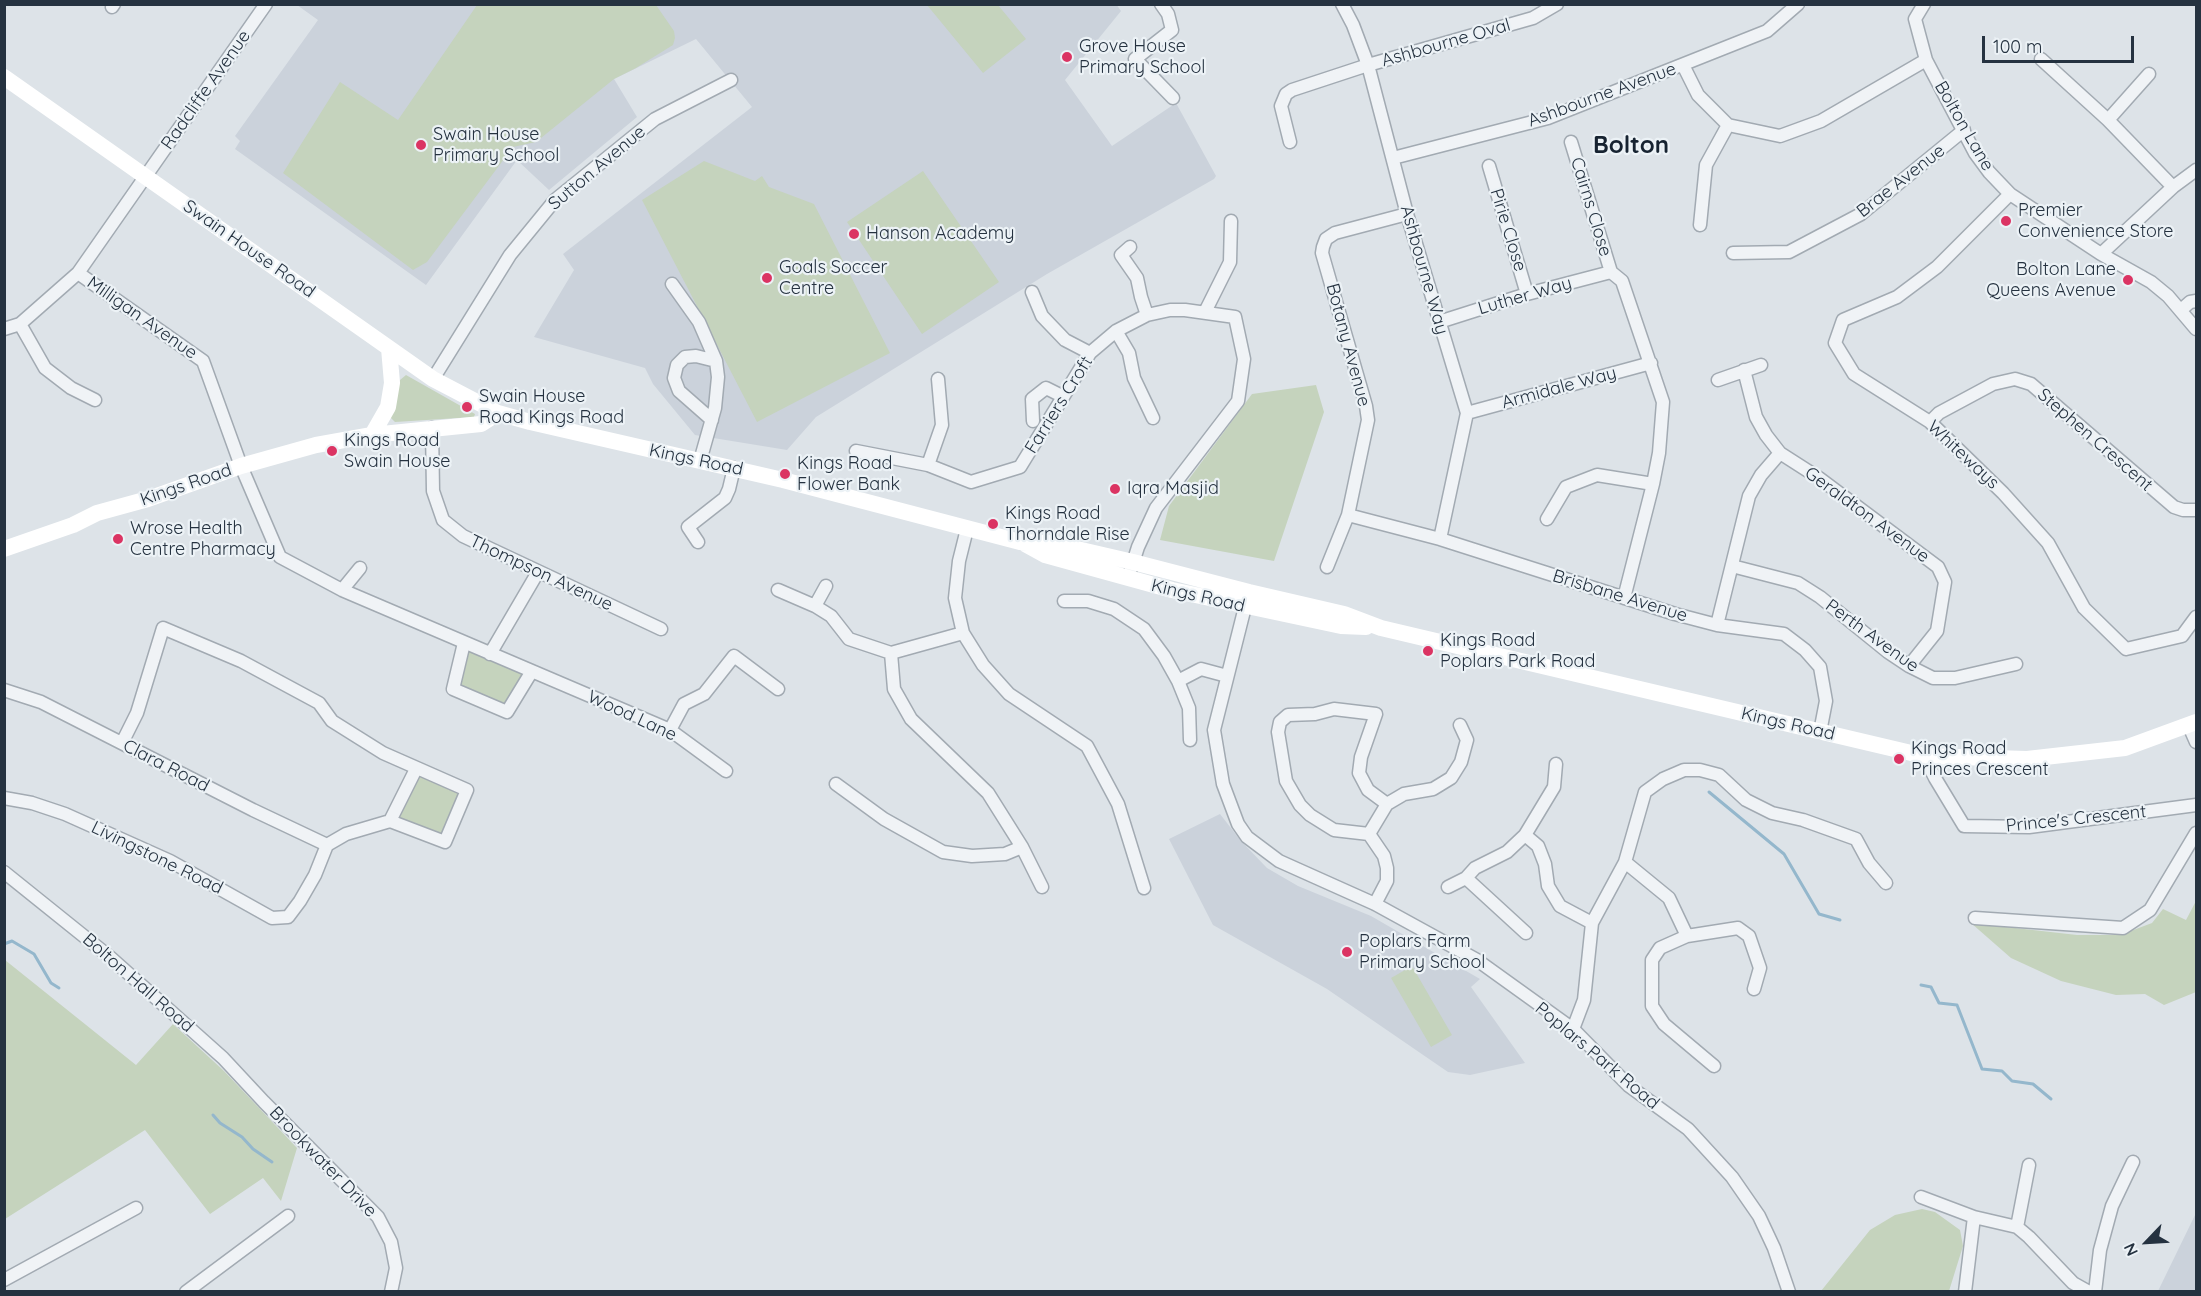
<!DOCTYPE html>
<style>
body{margin:0}
#map{position:relative;width:2201px;height:1296px;overflow:hidden;background:#dde3e8;font-family:Quicksand,sans-serif}
canvas{display:block}
.frame{position:absolute;inset:0;border:6px solid #253240;pointer-events:none}
.north{position:absolute;left:2117px;top:1212px;width:60px;height:60px;-webkit-text-stroke:4px #ecf2f6;paint-order:stroke;rotate:245deg;font-size:16px;font-weight:700;line-height:24px;text-align:center;color:#253240}
.north::after{content:'';display:block;margin:auto;width:21px;height:27px;background:#253240;clip-path:polygon(50% 0,100% 100%,50% 72%,0 100%)}
.scale{position:absolute;left:1982px;top:36px;width:152px;height:27px;box-sizing:border-box;border:3px solid #253240;border-top:0;padding-left:8px;font-size:18px;line-height:21px;white-space:nowrap;color:#253240;-webkit-text-stroke:4px #ecf2f6;paint-order:stroke}
</style>
<div id="map">
<canvas width="2201" height="1296"></canvas>
<div class="frame"></div>
<div class="north">N</div>
<div class="scale">100 m</div>
</div>
<script>
const g = document.querySelector('canvas').getContext('2d');
g.lineJoin = 'round';
function fill(path, color) {
  g.fillStyle = color;
  g.fill(path, 'evenodd');
}
function shape(rows) {
  const path = new Path2D();
  for (const r of rows) {
    path.moveTo(r[0], r[1]);
    for (let i = 2; i < r.length; i += 2) path.lineTo(r[i], r[i + 1]);
  }
  return path;
}
function trace(path, color, width, dash) {
  g.strokeStyle = color;
  g.lineWidth = width;
  g.lineCap = dash ? 'butt' : 'round';
  g.setLineDash(dash || []);
  g.stroke(path);
}
function write(font, color, halo, rows, align = 'center') {
  g.font = font + ' Quicksand,sans-serif';
  g.lineWidth = 4.5;
  g.setLineDash([]);
  g.textBaseline = 'middle';
  g.strokeStyle = halo;
  g.fillStyle = color;
  for (const [text, x, y, turn = 0] of rows) {
    g.save();
    g.translate(x, y);
    g.rotate((+turn || 0) * Math.PI / 180);
    g.textAlign = isNaN(turn) ? turn : align;
    if (halo) g.strokeText(text, 0, 0);
    g.fillText(text, 0, 0);
    g.restore();
  }
}
fill(shape([
 [1116,4,1121,11,1065,80,1112,146,1176,103,1216,176,1214,179,1047,274,816,417,787,450,695,435,653,384,645,368,534,337,574,270,563,254,752,107,696,39,614,79,637,117,549,190,517,160,426,285,235,149,240,141,235,136,318,20,297,5],
 [1220,814,1241,841,1267,868,1298,886,1371,916,1480,979,1471,987,1525,1063,1470,1075,1448,1072,1327,989,1213,925,1169,839],
 [2196,1213,2196,1291,2158,1291,2159,1289]
]), '#cbd2db');
fill(shape([
 [477,5,656,5,674,31,675,38,673,45,636,68,614,79,536,142,513,147,427,262,413,270,283,173,340,82,398,120],
 [927,5,998,5,1026,39,983,73],
 [704,161,755,181,762,176,769,187,814,204,890,353,757,422,642,200],
 [923,171,999,282,922,334,847,222],
 [406,375,475,414,474,417,395,422,390,417,400,380],
 [1316,385,1324,412,1274,561,1160,540,1169,506,1252,394],
 [467,647,526,673,505,707,457,687],
 [418,773,463,792,442,837,396,820],
 [2196,901,2196,992,2164,1005,2145,994,2116,995,2061,981,2011,958,1971,923,2077,935,2120,935,2152,923,2163,909,2186,920],
 [5,960,136,1065,173,1024,224,1071,297,1148,281,1201,263,1178,210,1214,145,1130,5,1219],
 [1412,966,1452,1035,1431,1047,1391,978],
 [1922,1209,1935,1212,1960,1230,1963,1246,1949,1291,1821,1291,1870,1230,1895,1215]
]), '#c5d3bd');
trace(shape([
 [1709,792,1784,854,1819,914,1840,920],
 [4,944,12,941,34,954,51,983,59,988],
 [1921,985,1931,987,1939,1003,1957,1005,1982,1069,2002,1071,2012,1081,2033,1084,2051,1099],
 [213,1115,220,1123,242,1137,253,1149,272,1162]
]), '#94b7cc', 3);
const street = shape([
 [1161,4,1168,14,1172,30,1135,59,1173,98],
 [1342,4,1353,25,1368,65,1407,214,1467,413,1440,539],
 [1924,4,1915,19,1926,60,1975,153,1989,172,2010,194,2101,254,2151,282,2168,296,2196,329],
 [112,7,114,4],
 [2041,59,2108,120,2173,187],
 [1683,65,1698,95,1728,125,1780,136,1821,121,1926,60],
 [2108,120,2149,74],
 [1290,142,1281,106,1286,94,1292,90,1368,65,1533,18,1557,4],
 [1571,142,1611,272],
 [1393,158,1548,118,1767,31,1798,4],
 [1489,166,1527,294],
 [2010,194,1937,267,1897,297,1843,320,1835,343,1854,374,1930,422,2003,493,2048,543,2084,608,2126,649,2182,636,2196,617],
 [1700,225,1706,165,1728,125],
 [1130,247,1121,255,1137,278,1141,297,1147,315],
 [1733,253,1789,252,1861,214,1964,130],
 [2101,254,2173,187,2196,170],
 [1611,272,1622,281,1663,402,1659,453,1653,484,1624,598],
 [78,273,203,361,241,466,280,557,342,590,670,730,726,771],
 [672,284,699,322,716,361,718,377,715,408,700,461],
 [1032,292,1042,316,1065,340,1090,353],
 [2181,310,2190,302,2196,301],
 [1205,312,1230,262,1231,221],
 [1439,322,1527,294,1611,272],
 [20,324,45,368,71,388,95,400],
 [4,329,20,324,78,273,266,4],
 [1116,331,1129,353,1134,378,1153,418],
 [1744,370,1756,417,1766,435,1780,453,1819,478,1938,567,1945,582,1937,631,1909,666],
 [433,379,510,255,555,200,655,119,731,80],
 [1718,380,1761,365],
 [1467,413,1651,363],
 [712,420,679,391,674,378,677,365,685,357,696,356,716,361],
 [1033,421,1032,399,1046,388,1062,396],
 [1930,422,1939,413,1993,384,2015,379,2031,384,2174,507,2183,510,2196,510],
 [432,428,433,491,443,520,463,536,661,629],
 [856,451,928,465,971,482,1020,467,1090,353,1116,331,1147,315,1170,310,1185,310,1235,317,1244,359,1238,401,1156,508,1138,547,1131,569],
 [928,465,942,425,938,379],
 [1348,515,1440,539,1675,614,1717,625,1784,634,1805,650,1820,667,1826,701,1820,732],
 [1547,519,1566,487,1597,475,1653,484],
 [967,529,959,561,955,598,963,633,983,665,1009,694,1087,746,1118,804,1144,888],
 [698,542,688,527,725,498,729,489,734,468],
 [1732,566,1798,583,1820,597,1888,652,1909,666,1933,678,1955,678,2016,664],
 [1327,567,1348,515,1368,420,1366,406,1322,253,1323,247,1326,239,1335,233,1407,214],
 [342,590,360,568],
 [778,590,815,606,831,616,849,639,891,653,963,633],
 [1247,599,1214,730,1223,784,1238,824,1247,837,1279,861,1375,904,1477,960,1573,1029,1629,1086,1688,1129,1732,1177,1759,1216,1774,1248,1789,1292],
 [1064,601,1088,601,1114,609,1144,629,1164,656,1178,681,1189,708,1190,740],
 [815,606,826,586],
 [1717,625,1749,496,1761,475,1780,453],
 [464,643,453,689,507,712,532,671],
 [891,653,894,689,911,719,988,793,1022,847,1042,887],
 [490,654,538,572],
 [1178,681,1201,669,1227,676],
 [4,690,41,702,253,810,327,845],
 [2189,726,2196,742],
 [670,730,684,704,704,694,734,656,778,689],
 [122,743,137,713,163,628,241,661,319,703,332,721,383,753,467,790,445,842,390,821],
 [1924,756,1935,778,1964,826,2029,827,2196,805],
 [836,784,884,819,943,852,972,856,1005,854,1022,847],
 [4,798,32,803,65,814,170,861,272,918,288,917,300,901,315,875,327,845,346,834,390,821,416,769],
 [1369,834,1334,830,1310,815,1300,805,1286,781,1278,732,1280,722,1288,715,1315,714,1334,709,1376,714,1361,757,1359,773,1368,790,1387,804],
 [1525,835,1538,846,1545,864,1548,886,1560,906,1592,923],
 [1625,862,1669,898,1687,936,1738,928,1749,936,1760,968,1754,989],
 [4,872,111,958,223,1058,264,1102,378,1217,391,1242,396,1268,391,1292],
 [1466,878,1526,933],
 [1448,887,1466,878,1475,868,1507,852,1525,835,1554,787,1556,764],
 [1375,904,1387,881,1387,868,1384,856,1369,834,1387,804,1404,794,1433,789,1451,778,1461,762,1467,740,1460,725],
 [1975,918,2123,928,2150,910,2196,833],
 [1687,936,1660,948,1652,960,1652,1006,1664,1024,1714,1066],
 [1573,1029,1584,1000,1592,923,1625,862,1645,792,1663,779,1684,770,1700,770,1719,775,1746,800,1772,813,1803,820,1856,839,1869,863,1886,883],
 [1921,1197,1974,1217,2017,1227,2029,1237,2073,1283,2089,1292],
 [2017,1227,2029,1165],
 [4,1280,136,1208],
 [186,1292,288,1216],
 [1965,1292,1974,1217],
 [2095,1292,2100,1250,2112,1206,2133,1162]
]);
trace(street, '#a2aab2', 15);
trace(street, '#f0f3f6', 12);
trace(shape([
 [4,77,433,379,498,413,530,422,783,480,1020,542,1051,543,1133,562,1249,592,1344,614,1381,628,1924,756,2027,759,2125,748,2196,722],
 [372,435,388,407,392,383,389,348],
 [1025,544,1045,555,1172,590,1341,626,1366,627],
 [4,549,73,525,97,513,148,499,241,466,316,445,372,435,481,424,498,413]
]), '#fff', 16);
for (const [x, y, r, color] of [
 [1067,57,6,"#db3463"],
 [421,145,6,"#db3463"],
 [2006,221,6,"#db3463"],
 [854,234,6,"#db3463"],
 [767,278,6,"#db3463"],
 [2128,280,6,"#db3463"],
 [467,407,6,"#db3463"],
 [332,451,6,"#db3463"],
 [785,474,6,"#db3463"],
 [1115,489,6,"#db3463"],
 [993,524,6,"#db3463"],
 [118,539,6,"#db3463"],
 [1428,651,6,"#db3463"],
 [1899,759,6,"#db3463"],
 [1347,952,6,"#db3463"]
]) {
  const dot = new Path2D();
  dot.arc(x, y, r, 0, 2 * Math.PI);
  g.fillStyle = color;
  g.fill(dot);
  trace(dot, '#ecf2f6', 2);
}
write('18px', '#253240', '#ecf2f6', [
 ["Ashbourne Oval",1446,43,-16],
 ["Radcliffe Avenue",206,90,-55],
 ["Ashbourne Avenue",1602,95,-20],
 ["Bolton Lane",1964,126,60],
 ["Sutton Avenue",597,168,-40],
 ["Brae Avenue",1901,181,-38],
 ["Cairns Close",1591,207,73],
 ["Pirie Close",1508,230,73],
 ["Swain House Road",249,249,35],
 ["Ashbourne Way",1424,270,74],
 ["Luther Way",1525,296,-16],
 ["Milligan Avenue",142,318,35],
 ["Botany Avenue",1348,345,75],
 ["Armidale Way",1559,388,-15],
 ["Farriers Croft",1059,405,-58],
 ["Stephen Crescent",2095,440,41],
 ["Whiteways",1963,455,43],
 ["Kings Road",696,460,12],
 ["Kings Road",186,485,-19],
 ["Geraldton Avenue",1867,515,36],
 ["Thompson Avenue",541,573,25],
 ["Kings Road",1198,596,13],
 ["Brisbane Avenue",1620,596,17],
 ["Perth Avenue",1872,636,36],
 ["Wood Lane",632,716,25],
 ["Kings Road",1788,724,13],
 ["Clara Road",166,766,27],
 ["Prince's Crescent",2076,819,-6],
 ["Livingstone Road",157,858,26],
 ["Bolton Hall Road",138,983,41],
 ["Poplars Park Road",1597,1056,40],
 ["Brookwater Drive",323,1162,46]
]);
write('18px', '#253240', '#ecf2f6', [
 ["Grove House",1079,47],
 ["Primary School",1079,68],
 ["Swain House",433,135],
 ["Primary School",433,156],
 ["Premier",2018,211],
 ["Convenience Store",2018,232],
 ["Hanson Academy",866,234],
 ["Goals Soccer",779,268],
 ["Centre",779,289],
 ["Bolton Lane",2116,270,"right"],
 ["Queens Avenue",2116,291,"right"],
 ["Swain House",479,397],
 ["Road Kings Road",479,418],
 ["Kings Road",344,441],
 ["Swain House",344,462],
 ["Kings Road",797,464],
 ["Flower Bank",797,485],
 ["Iqra Masjid",1127,489],
 ["Kings Road",1005,514],
 ["Thorndale Rise",1005,535],
 ["Wrose Health",130,529],
 ["Centre Pharmacy",130,550],
 ["Kings Road",1440,641],
 ["Poplars Park Road",1440,662],
 ["Kings Road",1911,749],
 ["Princes Crescent",1911,770],
 ["Poplars Farm",1359,942],
 ["Primary School",1359,963]
], 'left');
write('bold 24px', '#172331', '#ecf2f6', [
 ["Bolton",1631,146]
]);
</script>
